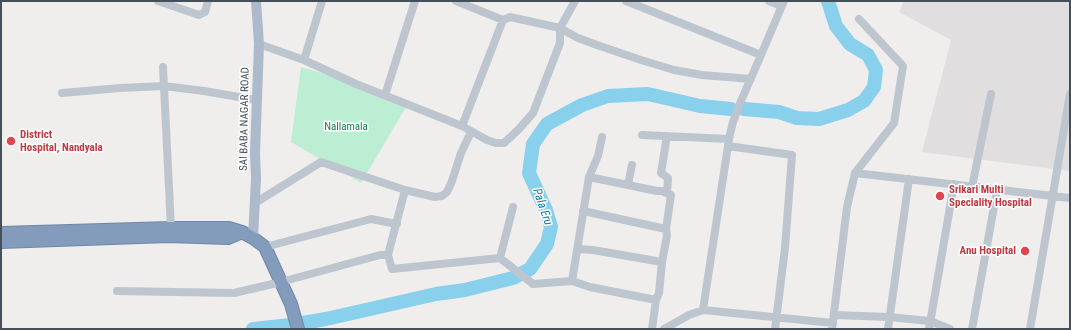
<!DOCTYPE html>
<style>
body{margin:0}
#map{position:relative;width:1071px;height:330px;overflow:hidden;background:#f0eded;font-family:"Roboto Condensed",sans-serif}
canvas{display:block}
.frame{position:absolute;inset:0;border:2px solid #454f5a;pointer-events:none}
</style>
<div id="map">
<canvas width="1071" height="330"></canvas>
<div class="frame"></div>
</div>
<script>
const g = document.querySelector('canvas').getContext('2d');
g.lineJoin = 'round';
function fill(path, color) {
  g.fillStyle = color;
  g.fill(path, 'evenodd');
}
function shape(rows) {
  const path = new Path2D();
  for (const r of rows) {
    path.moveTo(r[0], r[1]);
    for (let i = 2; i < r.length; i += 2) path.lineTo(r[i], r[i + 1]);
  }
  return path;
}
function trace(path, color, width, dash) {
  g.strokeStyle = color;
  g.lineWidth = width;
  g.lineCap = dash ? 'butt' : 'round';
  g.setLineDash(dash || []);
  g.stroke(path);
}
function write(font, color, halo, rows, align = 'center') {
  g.font = font + ' "Roboto Condensed",sans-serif';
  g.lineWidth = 3;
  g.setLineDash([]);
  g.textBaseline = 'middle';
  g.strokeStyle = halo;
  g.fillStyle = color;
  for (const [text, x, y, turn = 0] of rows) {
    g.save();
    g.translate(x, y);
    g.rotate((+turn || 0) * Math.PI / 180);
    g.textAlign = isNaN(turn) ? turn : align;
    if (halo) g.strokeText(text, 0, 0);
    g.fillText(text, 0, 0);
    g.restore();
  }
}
fill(shape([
 [904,1,1070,1,1070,171,922,152,951,40,899,12]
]), '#e1dedf');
fill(shape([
 [301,67,328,75,406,107,361,183,291,142]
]), '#bbeed2');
trace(shape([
 [744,109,779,112,797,118,819,119,848,110,864,101,874,87,876,70,868,55,850,44,836,26,828,1],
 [253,329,291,325,326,319,436,294,465,290,513,278,530,269,547,244,551,227,546,210,529,173,533,144,547,124,582,105,608,96,648,94,700,106,731,109]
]), '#88d0eb', 14);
const highway = shape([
 [1,233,171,228,229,228,242,232,253,238,265,247,291,304,298,329],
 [1,242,168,236,228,238,242,232]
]);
trace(highway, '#7087a8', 14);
trace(shape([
 [158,1,199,15,205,12,208,1],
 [456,1,503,20,510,17,560,28,578,38,597,45,641,60,674,70,702,75,751,79],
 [626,1,761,55,741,101,733,122,729,139,703,310,689,315,664,329],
 [769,1,781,6],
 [259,44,304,60,356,84,462,126,487,140,496,143,504,143,518,130,533,113,560,43,560,28,575,1],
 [761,55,784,1],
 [304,60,322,1],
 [163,67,171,228],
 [62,93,120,88,164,86,204,91,256,100],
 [385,95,415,1],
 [462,126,503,20],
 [642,135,729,139],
 [667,136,661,173,668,178,667,193],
 [728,146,792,155,785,248,775,329],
 [855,173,894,123,903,66,859,19],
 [589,177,657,191,662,191,671,195,666,229,667,235,662,262,659,293,656,300,652,329],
 [628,185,632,165],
 [972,187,991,94],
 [255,203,321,162,405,190,435,197,442,196,447,192,452,181,461,153,471,132],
 [513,207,500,258,533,284,572,281,590,287,656,300],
 [583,211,666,229],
 [265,247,371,219,397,224],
 [578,249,593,250,662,262],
 [388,255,392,269,500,258],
 [572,281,589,177,598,156,602,137],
 [117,291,234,293,281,282,380,255,388,255,405,190],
 [703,310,833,323],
 [834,315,889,317,930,321,950,329],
 [832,329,847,207,855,173,1070,198],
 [888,329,909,179],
 [929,329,954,184],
 [972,329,997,190],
 [1030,329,1070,94]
]), '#bdc6cf', 8);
trace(shape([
 [253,238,256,179,255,153,259,44,256,1]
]), '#acbacc', 10);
trace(highway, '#849cbc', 12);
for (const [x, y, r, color] of [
 [11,141,5,"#e0444e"],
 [940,196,5,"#e0444e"],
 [1025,251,5,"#e0444e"]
]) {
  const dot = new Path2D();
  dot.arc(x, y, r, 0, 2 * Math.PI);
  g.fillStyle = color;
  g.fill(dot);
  trace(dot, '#fff', 1.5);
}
write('11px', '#454f5a', '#fff', [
 ["SAI BABA NAGAR ROAD",245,119,-89]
]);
write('11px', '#177b4f', '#fff', [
 ["Nallamala",346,127]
]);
write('bold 11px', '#be3a42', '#fff', [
 ["District",20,135],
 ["Hospital, Nandyala",20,148],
 ["Srikari Multi",949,190],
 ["Speciality Hospital",949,203],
 ["Anu Hospital",1016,251,"right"]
], 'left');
write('italic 12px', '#0d7ca6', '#fff', [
 ["Pala Eru",542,207,71]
]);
</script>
